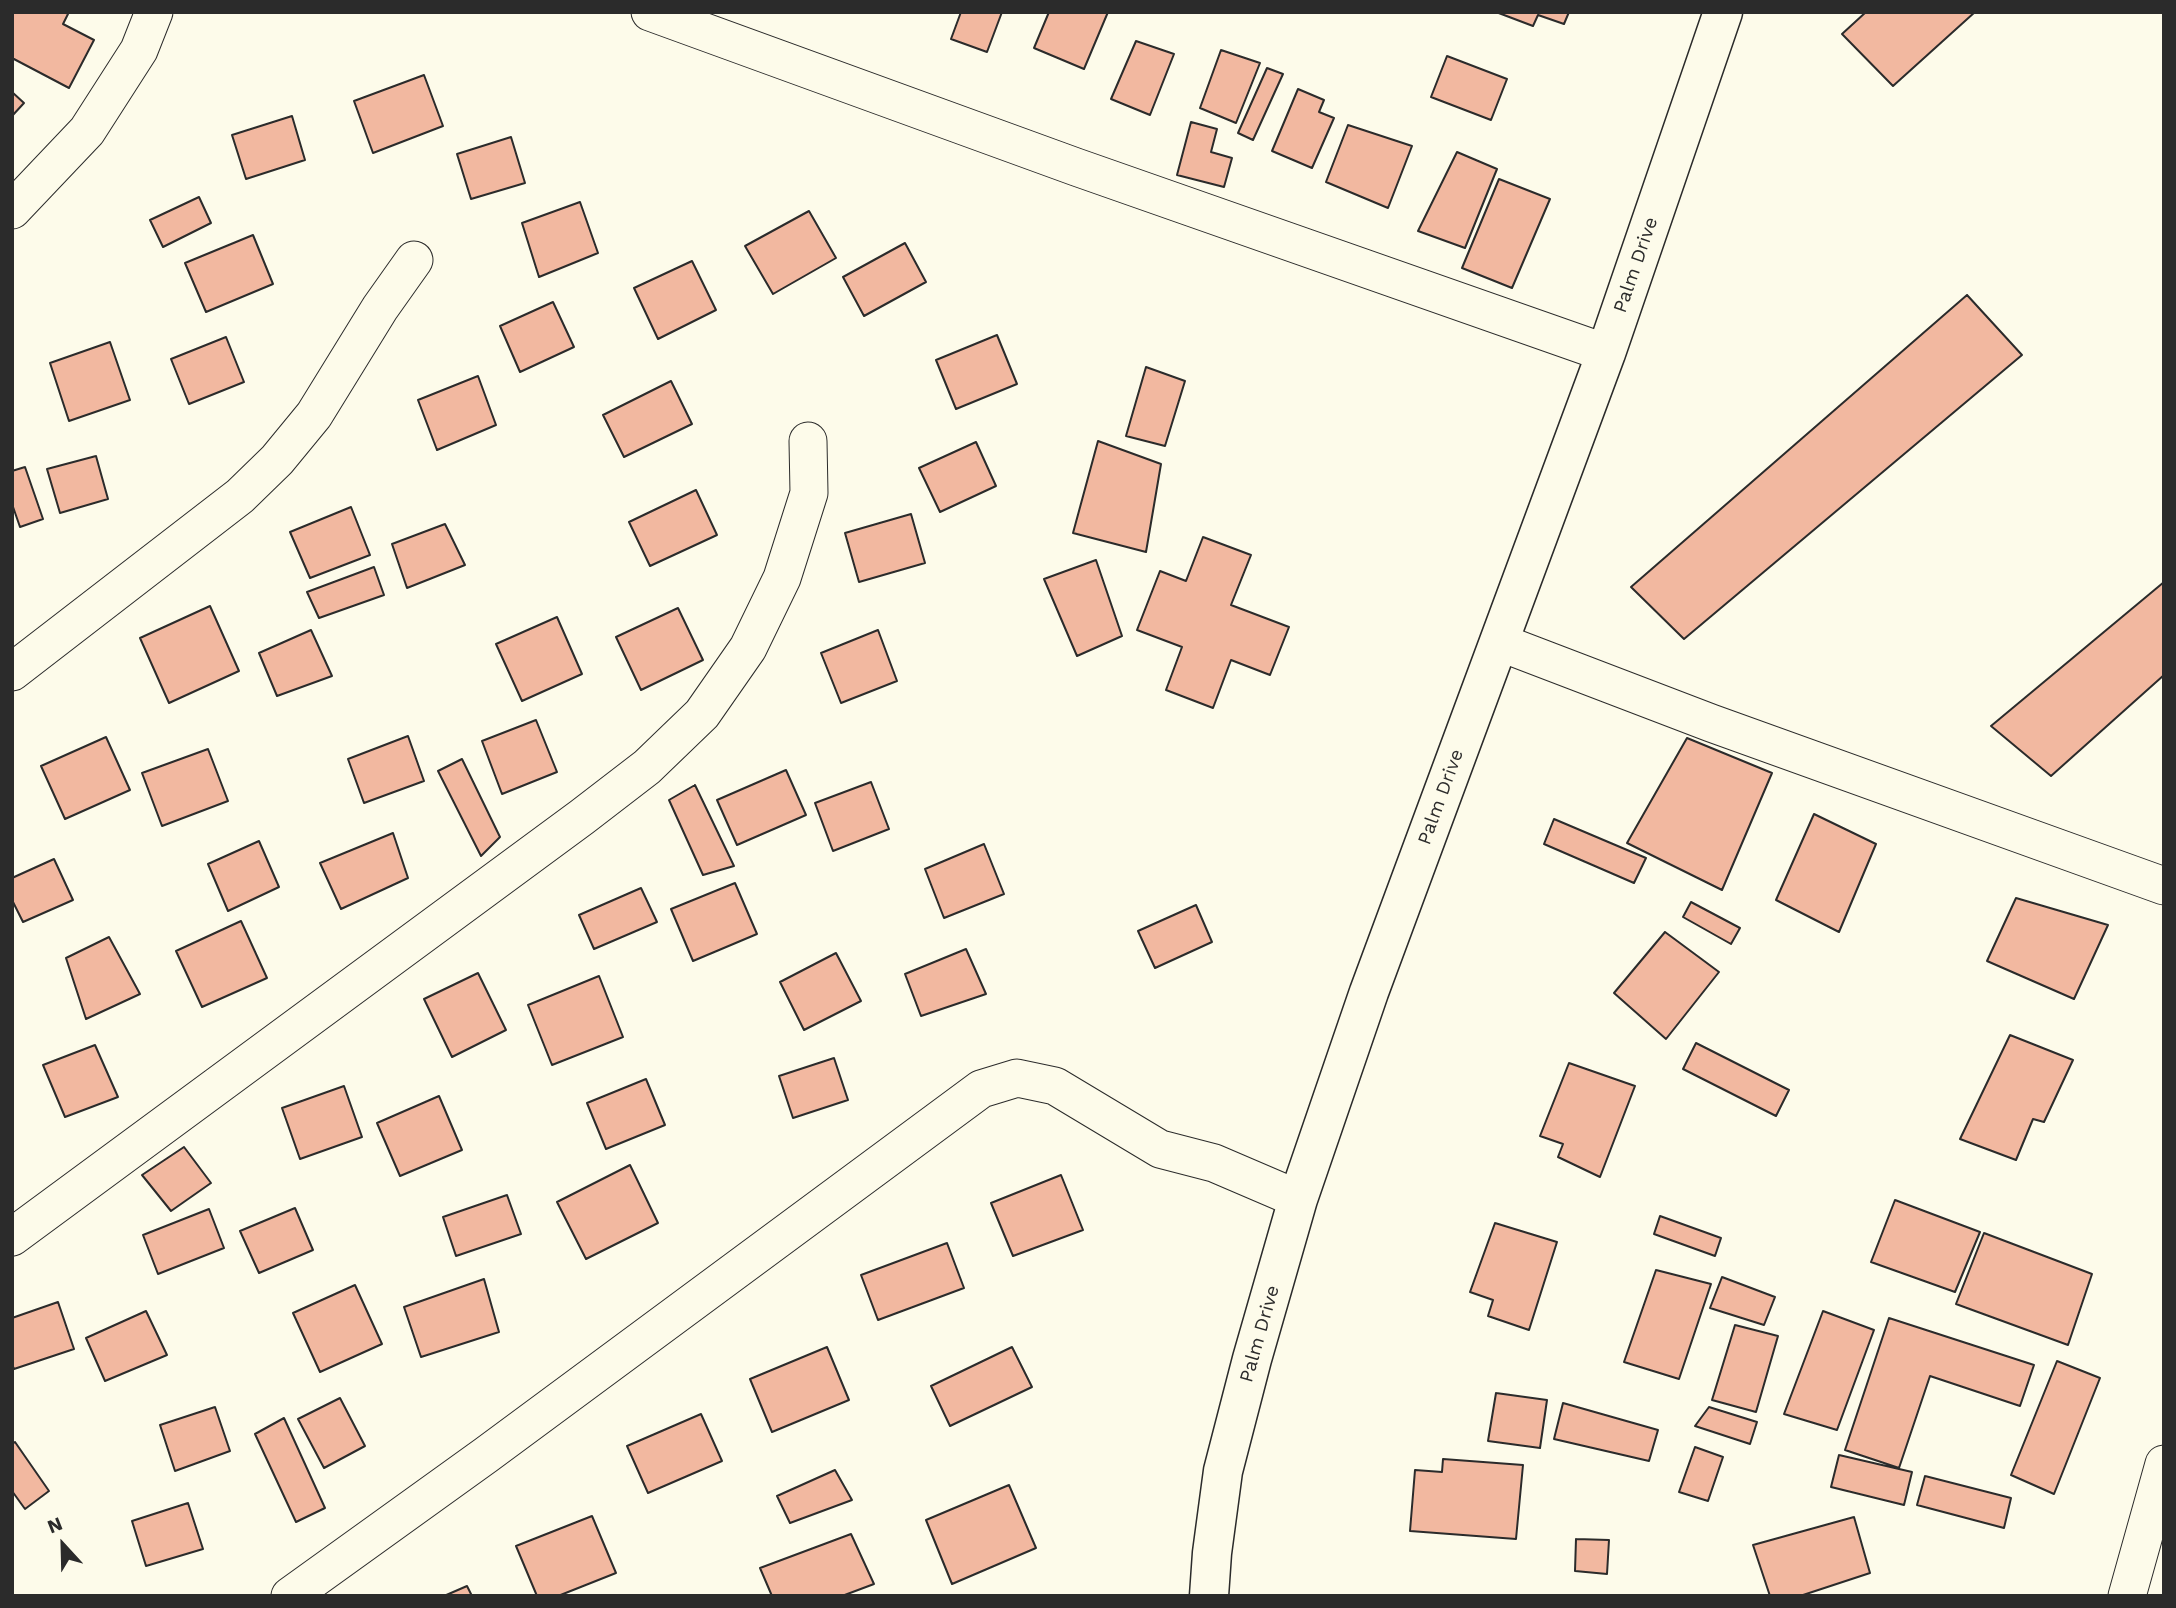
<!DOCTYPE html>
<style>
body{margin:0}
#map{position:relative;width:2176px;height:1608px;overflow:hidden;background:#fdfbea;font-family:"Work Sans",sans-serif}
canvas{display:block}
.frame{position:absolute;inset:0;border:14px solid #2b2b2b;pointer-events:none}
.north{position:absolute;left:28px;top:1510px;width:70px;height:70px;-webkit-text-stroke:5px #fdfbea;paint-order:stroke;rotate:338deg;font-size:19px;font-weight:700;line-height:28px;text-align:center;color:#2b2b2b}
.north::after{content:'';display:block;margin:auto;width:24px;height:32px;background:#2b2b2b;clip-path:polygon(50% 0,100% 100%,50% 72%,0 100%)}
</style>
<div id="map">
<canvas width="2176" height="1608"></canvas>
<div class="frame"></div>
<div class="north">N</div>
</div>
<script>
const g = document.querySelector('canvas').getContext('2d');
g.lineJoin = 'round';
function fill(path, color) {
  g.fillStyle = color;
  g.fill(path, 'evenodd');
}
function shape(rows) {
  const path = new Path2D();
  for (const r of rows) {
    path.moveTo(r[0], r[1]);
    for (let i = 2; i < r.length; i += 2) path.lineTo(r[i], r[i + 1]);
  }
  return path;
}
function trace(path, color, width, dash) {
  g.strokeStyle = color;
  g.lineWidth = width;
  g.lineCap = dash ? 'butt' : 'round';
  g.setLineDash(dash || []);
  g.stroke(path);
}
function write(font, color, halo, rows, align = 'center') {
  g.font = font + ' "Work Sans",sans-serif';
  g.lineWidth = 5;
  g.setLineDash([]);
  g.textBaseline = 'middle';
  g.strokeStyle = halo;
  g.fillStyle = color;
  for (const [text, x, y, turn = 0] of rows) {
    g.save();
    g.translate(x, y);
    g.rotate((+turn || 0) * Math.PI / 180);
    g.textAlign = isNaN(turn) ? turn : align;
    if (halo) g.strokeText(text, 0, 0);
    g.fillText(text, 0, 0);
    g.restore();
  }
}
const building = shape([
 [12,12,64,12,68,14,63,24,94,40,69,88,12,58,12,12],
 [961,12,1002,12,987,52,951,39,961,12],
 [1049,12,1108,12,1084,69,1034,48,1049,12],
 [1496,12,1569,12,1564,24,1538,15,1533,26,1496,12],
 [1866,12,1975,12,1893,86,1842,34,1866,12],
 [1136,41,1174,54,1150,115,1111,99,1136,41],
 [1221,50,1260,63,1236,123,1200,108,1221,50],
 [1447,56,1507,79,1491,120,1431,97,1447,56],
 [1267,68,1283,74,1253,140,1238,133,1267,68],
 [424,75,443,126,373,153,354,101,424,75],
 [1298,89,1324,100,1319,112,1334,118,1312,168,1272,151,1298,89],
 [12,92,24,103,12,116,12,92],
 [292,116,305,160,246,179,232,135,292,116],
 [1191,122,1217,129,1211,152,1232,158,1224,187,1177,175,1191,122],
 [1348,125,1412,146,1388,208,1326,182,1348,125],
 [511,137,525,183,471,199,457,154,511,137],
 [1457,152,1497,169,1465,248,1418,231,1457,152],
 [1499,179,1550,199,1512,288,1462,268,1499,179],
 [199,197,211,223,163,247,150,220,199,197],
 [580,202,598,253,539,277,522,223,580,202],
 [809,211,836,258,773,294,745,246,809,211],
 [253,235,273,284,206,312,185,263,253,235],
 [905,243,926,282,864,316,843,277,905,243],
 [692,261,716,310,658,339,634,288,692,261],
 [1967,295,2022,355,1684,639,1631,587,1967,295],
 [553,302,574,347,520,372,500,326,553,302],
 [997,335,1017,384,956,409,936,360,997,335],
 [226,337,244,382,189,404,171,359,226,337],
 [110,342,130,400,69,421,50,363,110,342],
 [1146,367,1185,381,1165,446,1126,436,1146,367],
 [478,376,496,425,437,450,418,400,478,376],
 [671,381,692,424,624,457,603,415,671,381],
 [1098,441,1161,464,1146,552,1073,533,1098,441],
 [976,442,996,486,940,512,919,468,976,442],
 [96,456,108,499,60,513,47,469,96,456],
 [25,467,43,519,20,527,12,504,12,471,25,467],
 [696,490,717,535,650,566,629,522,696,490],
 [351,507,370,555,310,578,290,532,351,507],
 [911,514,925,563,859,582,845,533,911,514],
 [445,524,465,565,407,588,392,544,445,524],
 [1203,537,1251,555,1231,605,1289,627,1270,675,1231,660,1213,708,1166,690,1182,647,1137,630,1160,571,1186,581,1203,537],
 [1096,560,1122,636,1077,656,1044,579,1096,560],
 [374,567,384,595,319,618,307,592,374,567],
 [2164,582,2164,675,2051,776,1991,726,2164,582],
 [210,606,239,671,169,703,140,638,210,606],
 [678,608,703,660,641,690,616,637,678,608],
 [557,617,582,674,522,701,496,644,557,617],
 [311,630,332,676,277,696,259,653,311,630],
 [878,630,897,681,841,703,821,653,878,630],
 [536,720,557,772,502,794,482,741,536,720],
 [408,736,424,781,364,803,348,759,408,736],
 [106,737,130,790,65,819,41,766,106,737],
 [1687,738,1772,773,1722,890,1627,843,1687,738],
 [208,749,228,801,162,826,142,773,208,749],
 [462,759,500,837,481,856,438,771,462,759],
 [786,770,806,815,737,845,717,800,786,770],
 [871,782,889,829,833,851,815,803,871,782],
 [695,785,734,866,703,875,669,800,695,785],
 [1814,814,1876,844,1839,932,1776,900,1814,814],
 [1554,819,1646,858,1634,883,1544,844,1554,819],
 [393,833,408,878,341,909,320,863,393,833],
 [259,841,279,887,228,911,208,864,259,841],
 [984,844,1004,894,944,918,925,869,984,844],
 [54,859,73,900,23,922,12,900,12,878,54,859],
 [735,883,757,934,693,961,671,909,735,883],
 [641,888,657,922,594,949,579,915,641,888],
 [2016,898,2108,925,2074,999,1987,961,2016,898],
 [1691,902,1740,928,1731,944,1683,917,1691,902],
 [1196,905,1212,942,1155,968,1138,931,1196,905],
 [241,921,267,978,202,1007,176,951,241,921],
 [1665,932,1719,972,1666,1039,1614,993,1665,932],
 [109,937,140,994,86,1019,66,958,109,937],
 [966,949,986,994,921,1016,905,974,966,949],
 [836,953,861,1001,804,1030,780,982,836,953],
 [478,973,506,1030,452,1057,424,999,478,973],
 [599,976,623,1037,552,1065,528,1005,599,976],
 [2010,1035,2073,1060,2044,1122,2033,1119,2016,1160,1960,1139,2010,1035],
 [1696,1043,1789,1090,1776,1116,1683,1069,1696,1043],
 [95,1045,118,1097,65,1117,43,1065,95,1045],
 [834,1058,848,1100,793,1118,779,1076,834,1058],
 [1569,1063,1635,1086,1600,1177,1558,1157,1563,1144,1540,1136,1569,1063],
 [646,1079,665,1125,606,1149,587,1103,646,1079],
 [344,1086,362,1137,300,1159,282,1108,344,1086],
 [439,1096,462,1150,400,1176,377,1123,439,1096],
 [184,1147,211,1183,171,1211,142,1175,184,1147],
 [630,1165,658,1223,586,1259,557,1202,630,1165],
 [1061,1175,1083,1230,1013,1256,991,1203,1061,1175],
 [507,1195,521,1234,456,1256,443,1217,507,1195],
 [1895,1200,1980,1232,1955,1292,1871,1262,1895,1200],
 [295,1208,313,1250,259,1273,240,1231,295,1208],
 [209,1209,224,1248,158,1274,143,1235,209,1209],
 [1660,1216,1721,1238,1715,1256,1654,1234,1660,1216],
 [1495,1223,1557,1242,1529,1330,1488,1316,1493,1300,1470,1292,1495,1223],
 [1984,1233,2092,1274,2068,1345,1956,1304,1984,1233],
 [947,1243,964,1288,878,1320,861,1275,947,1243],
 [1656,1270,1711,1284,1679,1379,1624,1362,1656,1270],
 [1722,1277,1775,1297,1764,1325,1710,1308,1722,1277],
 [484,1279,499,1332,421,1357,404,1307,484,1279],
 [355,1285,382,1344,320,1372,293,1313,355,1285],
 [58,1302,74,1349,14,1369,12,1364,12,1318,58,1302],
 [146,1311,167,1355,105,1381,86,1338,146,1311],
 [1823,1311,1874,1330,1837,1430,1784,1414,1823,1311],
 [1889,1318,2034,1365,2020,1406,1930,1376,1899,1468,1845,1450,1889,1318],
 [1735,1325,1778,1336,1756,1412,1712,1400,1735,1325],
 [827,1347,849,1400,772,1432,750,1379,827,1347],
 [1012,1347,1032,1387,950,1426,931,1386,1012,1347],
 [2057,1361,2100,1378,2054,1494,2011,1475,2057,1361],
 [1496,1393,1547,1400,1540,1448,1488,1441,1496,1393],
 [340,1398,365,1446,324,1468,298,1419,340,1398],
 [1563,1403,1658,1430,1649,1461,1554,1439,1563,1403],
 [215,1407,230,1451,175,1471,160,1425,215,1407],
 [1709,1407,1757,1422,1750,1444,1695,1426,1709,1407],
 [701,1414,722,1461,648,1493,627,1446,701,1414],
 [284,1418,325,1508,296,1522,255,1434,284,1418],
 [15,1442,49,1491,25,1509,12,1491,12,1444,15,1442],
 [1695,1447,1723,1457,1708,1501,1679,1492,1695,1447],
 [1839,1455,1912,1472,1904,1505,1831,1487,1839,1455],
 [1443,1459,1523,1465,1516,1539,1410,1531,1415,1470,1442,1472,1443,1459],
 [835,1470,852,1500,790,1523,777,1496,835,1470],
 [1925,1476,2011,1498,2004,1528,1917,1505,1925,1476],
 [1009,1485,1036,1548,952,1584,926,1520,1009,1485],
 [188,1503,203,1549,146,1566,132,1521,188,1503],
 [592,1516,616,1573,558,1596,537,1596,516,1546,592,1516],
 [1854,1517,1870,1573,1800,1596,1770,1596,1753,1545,1854,1517],
 [851,1534,874,1584,842,1596,772,1596,760,1568,851,1534],
 [1576,1539,1609,1540,1607,1574,1575,1571,1576,1539],
 [467,1586,472,1596,444,1596,467,1586]
]);
fill(building, '#f2b8a0');
trace(building, '#2b2b2b', 2);
const minor = shape([
 [650,12,1076,167,1606,353],
 [12,210,87,131,139,50,154,12],
 [1499,642,1711,723,2164,886],
 [12,672,240,496,277,460,314,415,380,308,414,260],
 [12,1237,582,817,647,767,702,714,748,648,782,578,809,493,808,441],
 [290,1596,486,1455,981,1089,1017,1078,1055,1086,1160,1149,1214,1163,1298,1199],
 [2127,1596,2164,1464]
]);
const tertiary = shape([
 [1209,1596,1212,1553,1223,1471,1252,1359,1298,1199,1369,992,1606,353,1723,12]
]);
trace(minor, '#2b2b2b', 39);
trace(tertiary, '#2b2b2b', 41);
trace(minor, '#fdfbea', 37);
trace(tertiary, '#fdfbea', 38);
write('19px', '#2b2b2b', '#fdfbea', [
 ["Palm Drive",1636,265,-71],
 ["Palm Drive",1441,797,-70],
 ["Palm Drive",1260,1334,-74]
]);
</script>
